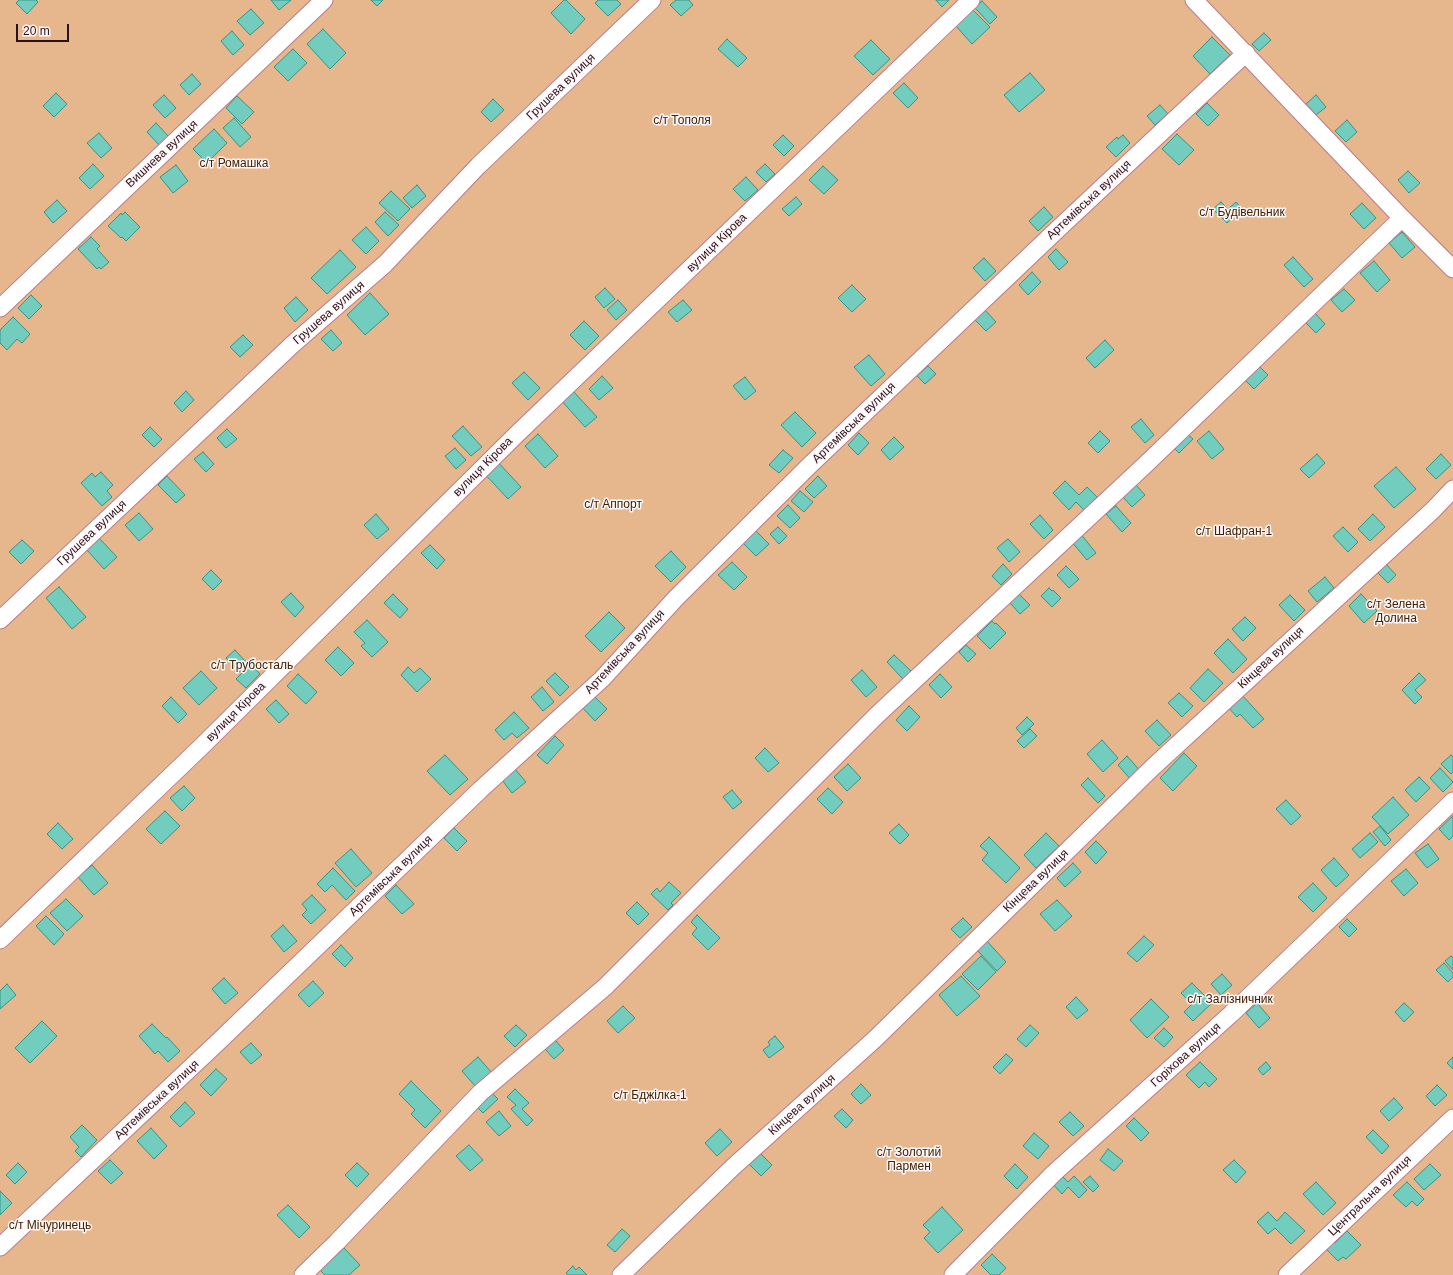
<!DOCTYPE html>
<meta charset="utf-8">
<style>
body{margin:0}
#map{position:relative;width:1453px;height:1275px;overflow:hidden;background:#f8cad4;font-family:Arial,sans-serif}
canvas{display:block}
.scale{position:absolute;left:16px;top:24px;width:53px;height:18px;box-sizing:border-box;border:2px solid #2a1018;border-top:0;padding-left:5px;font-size:12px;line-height:14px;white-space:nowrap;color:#2a1018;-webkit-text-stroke:3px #fff6f8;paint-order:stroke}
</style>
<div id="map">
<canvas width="1453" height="1275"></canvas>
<div class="scale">20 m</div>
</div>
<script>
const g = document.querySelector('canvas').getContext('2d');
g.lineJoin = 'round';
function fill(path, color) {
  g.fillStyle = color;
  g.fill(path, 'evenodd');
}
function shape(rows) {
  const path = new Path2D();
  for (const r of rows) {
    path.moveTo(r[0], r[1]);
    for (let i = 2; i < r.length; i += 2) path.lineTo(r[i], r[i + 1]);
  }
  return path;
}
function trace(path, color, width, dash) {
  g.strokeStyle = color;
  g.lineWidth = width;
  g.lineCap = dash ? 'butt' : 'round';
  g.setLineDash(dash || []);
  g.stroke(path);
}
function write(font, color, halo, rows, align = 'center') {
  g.font = font + ' Arial,sans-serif';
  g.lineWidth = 3;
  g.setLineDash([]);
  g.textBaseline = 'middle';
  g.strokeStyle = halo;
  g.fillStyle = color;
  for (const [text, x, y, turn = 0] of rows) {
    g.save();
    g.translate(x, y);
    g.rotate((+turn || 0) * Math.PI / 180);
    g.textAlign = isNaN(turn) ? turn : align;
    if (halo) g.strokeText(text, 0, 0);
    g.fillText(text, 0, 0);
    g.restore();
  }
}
fill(shape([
 [0,0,1453,0,1453,1275,0,1275]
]), '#e6b68c');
const building = shape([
 [19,0,36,0,38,2,27,14,16,3,19,0],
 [271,0,291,0,279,10,271,0],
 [371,0,383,0,377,6,371,0],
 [564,0,566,0,585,19,571,34,551,13,564,0],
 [598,0,617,0,621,4,608,16,595,3,598,0],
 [676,0,689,0,693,5,681,16,670,5,676,0],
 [936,0,949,0,942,7,936,0],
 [982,1,997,17,990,24,975,8,982,1],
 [251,9,264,23,250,35,237,21,251,9],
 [973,10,990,27,972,44,956,26,973,10],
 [323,29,346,53,330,69,307,44,323,29],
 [232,31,244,45,233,55,221,41,232,31],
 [1264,33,1271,40,1259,51,1252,44,1264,33],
 [1212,37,1230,55,1210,74,1193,56,1212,37],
 [727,39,747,58,738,67,718,49,727,39],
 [871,40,890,59,873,75,854,56,871,40],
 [293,49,307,63,288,81,274,67,293,49],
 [1030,73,1045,90,1019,112,1004,95,1030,73],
 [192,74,201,84,189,95,180,85,192,74],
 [904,83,918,98,908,108,893,93,904,83],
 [56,93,67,104,54,117,43,106,56,93],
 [164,95,176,108,165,118,153,105,164,95],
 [1316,95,1326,107,1316,115,1306,104,1316,95],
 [237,96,254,112,242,124,226,108,237,96],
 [493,99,504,110,491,122,481,112,493,99],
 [1207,103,1219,115,1208,126,1196,114,1207,103],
 [1160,105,1168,114,1155,125,1147,116,1160,105],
 [234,118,251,137,240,147,223,128,234,118],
 [1347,120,1357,132,1346,142,1335,131,1347,120],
 [156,123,170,138,161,147,147,132,156,123],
 [214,129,227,143,207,163,193,149,214,129],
 [99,133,112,148,101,158,87,143,99,133],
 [1177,134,1194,150,1179,165,1162,149,1177,134],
 [783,135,794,146,784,156,773,145,783,135],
 [1123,135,1130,143,1116,157,1106,147,1117,137,1118,139,1123,135],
 [93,164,104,176,90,189,79,178,93,164],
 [765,164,775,174,766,182,756,172,765,164],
 [176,165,188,181,173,193,160,177,176,165],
 [823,166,838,180,824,194,809,180,823,166],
 [1408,171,1420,183,1409,193,1398,180,1408,171],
 [746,177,758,190,745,201,733,189,746,177],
 [417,185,426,196,412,208,403,198,417,185],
 [391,191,410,209,398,221,379,203,391,191],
 [796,197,802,204,789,216,782,209,796,197],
 [57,200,67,211,53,223,44,212,57,200],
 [1221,202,1228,209,1236,202,1242,209,1227,223,1213,209,1221,202],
 [1362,203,1376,218,1364,229,1350,214,1362,203],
 [1044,207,1053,217,1038,231,1029,221,1044,207],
 [125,212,140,227,126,241,122,237,121,238,108,226,121,213,122,215,125,212],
 [385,212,399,225,388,236,375,222,385,212],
 [366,227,379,241,366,254,352,240,366,227],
 [1402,232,1415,247,1402,258,1389,243,1402,232],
 [91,237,100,246,97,249,109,262,101,269,99,267,97,269,78,249,91,237],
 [1056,249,1068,262,1059,270,1048,257,1056,249],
 [340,250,356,267,327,294,311,278,340,250],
 [1293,257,1313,279,1304,287,1284,265,1293,257],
 [984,258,996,271,985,281,973,268,984,258],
 [1374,261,1390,280,1377,292,1360,273,1374,261],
 [1032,272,1041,282,1028,295,1019,285,1032,272],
 [852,285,866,299,852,312,838,298,852,285],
 [605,288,615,299,604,308,595,297,605,288],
 [1344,289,1355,300,1342,312,1331,300,1344,289],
 [370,293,389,314,365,335,347,315,370,293],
 [31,295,42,306,29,319,18,308,31,295],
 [296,297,308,310,295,322,284,308,296,297],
 [618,300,627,310,616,320,607,310,618,300],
 [683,300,692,310,677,322,668,312,683,300],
 [985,310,996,322,986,331,974,319,985,310],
 [1313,311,1325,324,1316,333,1303,320,1313,311],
 [13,317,30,334,22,343,17,339,7,350,0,343,0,330,13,317],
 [584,321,599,336,585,350,570,335,584,321],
 [331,330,342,343,333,351,321,339,331,330],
 [243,335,253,345,240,357,230,347,243,335],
 [1105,340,1114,350,1095,368,1086,358,1105,340],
 [869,355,885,374,871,386,854,367,869,355],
 [1258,365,1268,375,1254,389,1244,379,1258,365],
 [928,366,936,374,925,384,917,376,928,366],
 [524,372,540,388,528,400,512,383,524,372],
 [602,376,613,388,599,400,589,389,602,376],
 [745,377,756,391,745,400,733,386,745,377],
 [572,390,597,417,585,427,561,400,572,390],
 [186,391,194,400,182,412,174,403,186,391],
 [795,412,816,433,802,447,781,425,795,412],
 [1141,419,1154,435,1145,443,1131,427,1141,419],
 [463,426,482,447,471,456,452,436,463,426],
 [150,427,162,439,154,447,142,435,150,427],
 [227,429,237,439,226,448,217,438,227,429],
 [1100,431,1110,441,1098,453,1088,443,1100,431],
 [1184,431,1193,439,1179,453,1171,445,1184,431],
 [1209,431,1224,449,1212,459,1197,441,1209,431],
 [859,433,869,443,858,455,848,445,859,433],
 [538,434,558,456,545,468,525,446,538,434],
 [894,437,904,447,890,460,881,450,894,437],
 [455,448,466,460,456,469,445,456,455,448],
 [783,450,793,458,779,473,769,465,783,450],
 [203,452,214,464,206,472,194,459,203,452],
 [1317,454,1325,463,1309,478,1300,469,1317,454],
 [1441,454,1451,465,1436,479,1426,469,1441,454],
 [496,460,521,487,508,499,483,472,496,460],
 [1396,467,1416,489,1394,508,1374,486,1396,467],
 [101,472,113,485,107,491,112,497,102,506,81,483,92,473,95,477,101,472],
 [167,476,185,495,176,503,158,485,167,476],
 [818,476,827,486,814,498,805,489,818,476],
 [1065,481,1079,495,1087,487,1097,497,1084,510,1076,502,1069,510,1053,493,1065,481],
 [1135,484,1145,495,1132,507,1122,496,1135,484],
 [800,491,813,502,804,512,791,501,800,491],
 [788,505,800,518,790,528,777,516,788,505],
 [1116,506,1131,523,1122,532,1106,514,1116,506],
 [139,513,153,529,139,541,125,525,139,513],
 [376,514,389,529,377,539,364,525,376,514],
 [1373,514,1385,527,1370,541,1358,529,1373,514],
 [1040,515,1053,530,1044,539,1030,524,1040,515],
 [778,527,787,536,779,544,770,534,778,527],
 [1343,527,1358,542,1348,552,1333,536,1343,527],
 [756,531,769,544,756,556,743,543,756,531],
 [1080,533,1096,553,1087,560,1071,541,1080,533],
 [99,538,117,557,104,569,87,550,99,538],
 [1008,539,1020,552,1009,562,997,548,1008,539],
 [22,540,34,551,21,564,9,552,22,540],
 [430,545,445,560,437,569,421,553,430,545],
 [671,551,686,567,671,582,655,566,671,551],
 [732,562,747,577,734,590,718,575,732,562],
 [1003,564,1012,574,1001,585,992,576,1003,564],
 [1386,564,1396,575,1388,583,1378,573,1386,564],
 [1066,566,1079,579,1069,588,1057,575,1066,566],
 [211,570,222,581,213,590,202,579,211,570],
 [1325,577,1334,588,1317,602,1308,591,1325,577],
 [59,587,86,617,72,629,46,598,59,587],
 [1049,588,1052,591,1053,590,1061,598,1052,607,1041,596,1049,588],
 [291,593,304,607,295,617,281,602,291,593],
 [393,594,408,609,400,618,384,603,393,594],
 [1019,594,1030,605,1020,614,1010,603,1019,594],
 [1361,594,1377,611,1364,623,1349,606,1361,594],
 [1290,595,1305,610,1294,621,1279,605,1290,595],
 [609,612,625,628,601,652,585,636,609,612],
 [1245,617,1256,628,1243,641,1232,629,1245,617],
 [367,620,388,642,372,657,361,646,365,643,354,632,367,620],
 [992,621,995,624,996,623,1006,633,990,649,977,636,992,621],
 [1228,639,1247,659,1233,673,1214,653,1228,639],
 [966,645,976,654,968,662,959,652,966,645],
 [338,647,354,663,341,676,325,660,338,647],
 [235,650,248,664,239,672,226,658,235,650],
 [894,655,911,671,903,679,887,662,894,655],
 [251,664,260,674,246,688,236,679,251,664],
 [408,667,414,673,420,668,431,679,417,692,401,675,408,667],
 [1208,669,1223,683,1204,702,1190,688,1208,669],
 [862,670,877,687,866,697,851,680,862,670],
 [201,671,217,688,199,705,183,688,201,671],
 [555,673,569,687,560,696,546,681,555,673],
 [1419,673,1426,680,1415,690,1422,697,1415,704,1402,690,1419,673],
 [298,674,317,692,306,704,287,686,298,674],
 [940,674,952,687,941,698,929,685,940,674],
 [542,687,554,702,543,711,531,697,542,687],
 [1179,693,1193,706,1182,717,1168,703,1179,693],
 [1240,693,1264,719,1253,728,1240,714,1237,717,1228,707,1240,693],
 [593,695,607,709,595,721,581,706,593,695],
 [171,697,187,714,178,723,162,706,171,697],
 [276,700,289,714,279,723,266,709,276,700],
 [909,706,920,717,907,731,896,720,909,706],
 [514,712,529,728,517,738,512,733,504,740,495,730,514,712],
 [1027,717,1034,724,1022,735,1016,728,1027,717],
 [1157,720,1171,735,1159,746,1145,731,1157,720],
 [1030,729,1037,736,1024,748,1017,741,1030,729],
 [555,736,564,745,547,764,537,755,555,736],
 [1102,740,1118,758,1103,772,1087,754,1102,740],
 [765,748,779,763,768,772,755,758,765,748],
 [1184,753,1197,766,1173,791,1160,778,1184,753],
 [445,755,468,779,450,795,427,771,445,755],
 [1451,755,1453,757,1453,772,1451,774,1441,764,1451,755],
 [1127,756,1142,773,1132,781,1118,765,1127,756],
 [848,764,861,778,847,791,834,777,848,764],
 [1440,768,1453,782,1443,792,1430,778,1440,768],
 [515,769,526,782,512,793,502,780,515,769],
 [1419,777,1430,788,1416,802,1405,790,1419,777],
 [1088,778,1105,796,1098,803,1081,785,1088,778],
 [184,786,195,798,182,811,170,798,184,786],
 [828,788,843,802,832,814,817,799,828,788],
 [732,790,742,802,733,809,723,797,732,790],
 [1393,797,1409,815,1388,834,1372,817,1393,797],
 [1286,800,1301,816,1291,825,1276,809,1286,800],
 [165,811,180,826,161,844,146,829,165,811],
 [1453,816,1453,836,1449,840,1439,829,1453,816],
 [58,823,73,839,62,849,47,834,58,823],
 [899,824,909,835,900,844,889,833,899,824],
 [1380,826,1391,840,1385,846,1373,832,1380,826],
 [454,828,467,841,457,851,444,838,454,828],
 [1046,833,1059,846,1036,868,1024,855,1046,833],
 [1370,833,1378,842,1360,858,1352,849,1370,833],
 [989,837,1020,868,1006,883,982,860,988,853,980,846,989,837],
 [1096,841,1107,852,1096,864,1085,852,1096,841],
 [1428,844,1439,859,1427,868,1415,853,1428,844],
 [351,849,372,873,356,887,335,863,351,849],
 [1334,858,1349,875,1336,887,1321,870,1334,858],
 [1073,863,1081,872,1065,887,1057,878,1073,863],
 [92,865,108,883,94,895,78,877,92,865],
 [333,868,355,891,346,900,332,885,325,892,317,884,333,868],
 [1406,869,1418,883,1404,896,1391,881,1406,869],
 [669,882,681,893,671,903,673,905,668,910,651,894,657,888,660,892,669,882],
 [1313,883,1327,898,1313,912,1298,897,1313,883],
 [396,885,414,904,402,914,385,896,396,885],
 [312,895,326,910,311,924,302,915,307,910,302,904,312,895],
 [66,899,83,916,67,931,50,913,66,899],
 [1057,900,1072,916,1055,931,1040,914,1057,900],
 [637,902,649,914,638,925,626,913,637,902],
 [697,915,720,938,708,950,692,934,697,928,691,922,697,915],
 [46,916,64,934,54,945,36,926,46,916],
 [963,918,972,927,960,938,951,929,963,918],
 [1347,919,1357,929,1349,937,1339,927,1347,919],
 [283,925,297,941,284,952,271,936,283,925],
 [1144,936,1154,945,1137,962,1127,953,1144,936],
 [986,940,1006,962,997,971,976,949,986,940],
 [341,945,353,958,345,967,332,954,341,945],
 [981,956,996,972,978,990,962,974,981,956],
 [1451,956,1453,958,1453,970,1445,961,1451,956],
 [1444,963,1453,973,1453,977,1448,982,1436,970,1444,963],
 [1222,974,1232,985,1221,995,1211,984,1222,974],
 [961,976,980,996,957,1016,939,995,961,976],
 [224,978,238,993,225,1004,212,989,224,978],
 [313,981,324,993,309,1007,298,995,313,981],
 [1192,983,1212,1003,1193,1021,1184,1012,1192,1004,1181,993,1192,983],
 [7,984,16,995,0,1009,0,991,7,984],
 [1076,997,1088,1010,1077,1019,1066,1007,1076,997],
 [1151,999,1169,1017,1147,1038,1130,1020,1151,999],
 [1257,1003,1270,1018,1259,1028,1246,1013,1257,1003],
 [1404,1003,1414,1012,1404,1022,1395,1012,1404,1003],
 [623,1006,635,1018,618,1033,607,1021,623,1006],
 [42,1021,57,1036,30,1063,15,1048,42,1021],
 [152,1024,166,1038,167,1037,180,1051,168,1062,158,1051,155,1054,139,1036,152,1024],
 [516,1025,527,1035,515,1047,504,1036,516,1025],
 [1030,1025,1039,1033,1026,1047,1017,1039,1030,1025],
 [1164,1028,1173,1037,1164,1047,1154,1038,1164,1028],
 [775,1036,784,1047,769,1058,763,1050,770,1045,768,1042,775,1036],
 [555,1040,564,1050,554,1059,545,1049,555,1040],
 [251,1043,262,1055,251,1064,240,1052,251,1043],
 [1006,1054,1013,1060,1000,1074,993,1067,1006,1054],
 [478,1057,492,1073,476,1087,462,1071,478,1057],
 [1453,1057,1453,1069,1447,1063,1453,1057],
 [1200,1062,1217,1079,1209,1087,1205,1082,1199,1088,1186,1075,1200,1062],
 [1266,1062,1271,1068,1263,1075,1258,1069,1266,1062],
 [216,1069,227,1079,211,1096,200,1085,216,1069],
 [411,1081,441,1111,425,1128,411,1114,415,1110,399,1094,411,1081],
 [861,1084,871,1095,861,1104,851,1094,861,1084],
 [1437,1085,1447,1095,1435,1106,1426,1096,1437,1085],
 [488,1089,498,1099,483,1113,473,1103,488,1089],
 [515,1089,529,1103,522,1109,533,1120,527,1126,511,1109,516,1105,507,1097,515,1089],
 [1394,1098,1403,1108,1389,1121,1380,1111,1394,1098],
 [185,1102,195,1113,180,1127,170,1117,185,1102],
 [842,1109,853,1120,846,1128,834,1116,842,1109],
 [499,1111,511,1126,499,1136,486,1122,499,1111],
 [1070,1112,1084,1126,1073,1136,1059,1122,1070,1112],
 [1134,1118,1149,1133,1141,1141,1126,1126,1134,1118],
 [82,1125,97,1140,81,1157,75,1151,79,1147,70,1137,82,1125],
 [151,1128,167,1146,154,1159,137,1141,151,1128],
 [720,1129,732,1142,717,1156,705,1143,720,1129],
 [1373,1130,1389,1146,1382,1154,1366,1137,1373,1130],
 [1034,1133,1049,1146,1038,1159,1023,1146,1034,1133],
 [469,1145,483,1160,470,1171,456,1156,469,1145],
 [1108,1149,1123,1161,1114,1171,1100,1160,1108,1149],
 [759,1152,772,1165,761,1176,748,1163,759,1152],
 [110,1160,123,1173,111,1184,98,1171,110,1160],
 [1234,1160,1246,1172,1236,1183,1223,1170,1234,1160],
 [18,1163,27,1172,15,1184,6,1175,18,1163],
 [357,1163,369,1174,357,1187,345,1175,357,1163],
 [1015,1164,1028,1177,1017,1189,1004,1176,1015,1164],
 [1430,1164,1441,1175,1424,1190,1414,1179,1430,1164],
 [1061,1175,1068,1182,1074,1176,1087,1190,1079,1198,1068,1187,1062,1194,1052,1183,1061,1175],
 [1090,1176,1099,1186,1093,1192,1083,1182,1090,1176],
 [1316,1182,1336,1203,1323,1215,1303,1194,1316,1182],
 [1407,1182,1424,1199,1417,1206,1412,1201,1406,1207,1393,1195,1407,1182],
 [0,1191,12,1203,0,1215,0,1191],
 [288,1205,310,1227,299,1238,277,1215,288,1205],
 [942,1207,963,1230,938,1253,924,1238,930,1232,923,1225,942,1207],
 [1268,1212,1277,1221,1285,1212,1305,1231,1291,1244,1275,1228,1268,1234,1257,1222,1268,1212],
 [622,1229,630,1236,615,1252,607,1245,622,1229],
 [1347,1231,1361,1245,1346,1259,1343,1257,1338,1261,1325,1248,1333,1241,1335,1243,1347,1231],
 [344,1248,360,1265,349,1275,325,1275,320,1270,344,1248],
 [992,1254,1006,1268,999,1275,991,1275,981,1265,992,1254],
 [573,1266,576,1270,579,1267,587,1275,568,1275,566,1273,573,1266]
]);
fill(building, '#72cdbf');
trace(building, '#369487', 1);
const minor = shape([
 [1194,0,1402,218,1453,269],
 [0,308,324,0],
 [0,620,293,344,385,264,478,166,652,0],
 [0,940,202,746,519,432,971,0],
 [0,1247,216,1044,480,790,602,679,676,598,811,464,1059,228,1246,53],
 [303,1275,337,1242,480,1093,605,987,877,715,1145,465,1402,218],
 [621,1275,733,1167,875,1039,1153,767,1433,510,1453,489],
 [953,1275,1054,1173,1231,1014,1453,801],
 [1287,1275,1453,1118]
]);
trace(minor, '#bf798c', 19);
trace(minor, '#fff', 17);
write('12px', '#2a1018', '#fff6f8', [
 ["Грушева вулиця",561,87,-44],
 ["Вишнева вулиця",162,154,-43],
 ["Артемівська вулиця",1089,200,-43],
 ["вулиця Кірова",717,243,-44],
 ["Грушева вулиця",329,313,-41],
 ["Артемівська вулиця",854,423,-44],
 ["вулиця Кірова",483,467,-45],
 ["Грушева вулиця",92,533,-43],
 ["Артемівська вулиця",625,652,-47],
 ["Кінцева вулиця",1271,658,-43],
 ["вулиця Кірова",236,712,-45],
 ["Артемівська вулиця",391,876,-44],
 ["Кінцева вулиця",1036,881,-44],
 ["Горіхова вулиця",1186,1055,-42],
 ["Артемівська вулиця",157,1100,-43],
 ["Кінцева вулиця",802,1105,-42],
 ["Центральна вулиця",1370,1196,-44]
]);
write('12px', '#3f2202', '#fff6f8', [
 ["с/т Тополя",682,121],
 ["с/т Ромашка",234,164],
 ["с/т Будівельник",1242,213],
 ["с/т Аппорт",613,505],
 ["с/т Шафран-1",1234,532],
 ["с/т Зелена",1396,605],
 ["Долина",1396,619],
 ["с/т Трубосталь",252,666],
 ["с/т Залізничник",1230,1000],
 ["с/т Бджілка-1",650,1096],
 ["с/т Золотий",909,1153],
 ["Пармен",909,1167],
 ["с/т Мічуринець",50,1226]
]);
</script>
